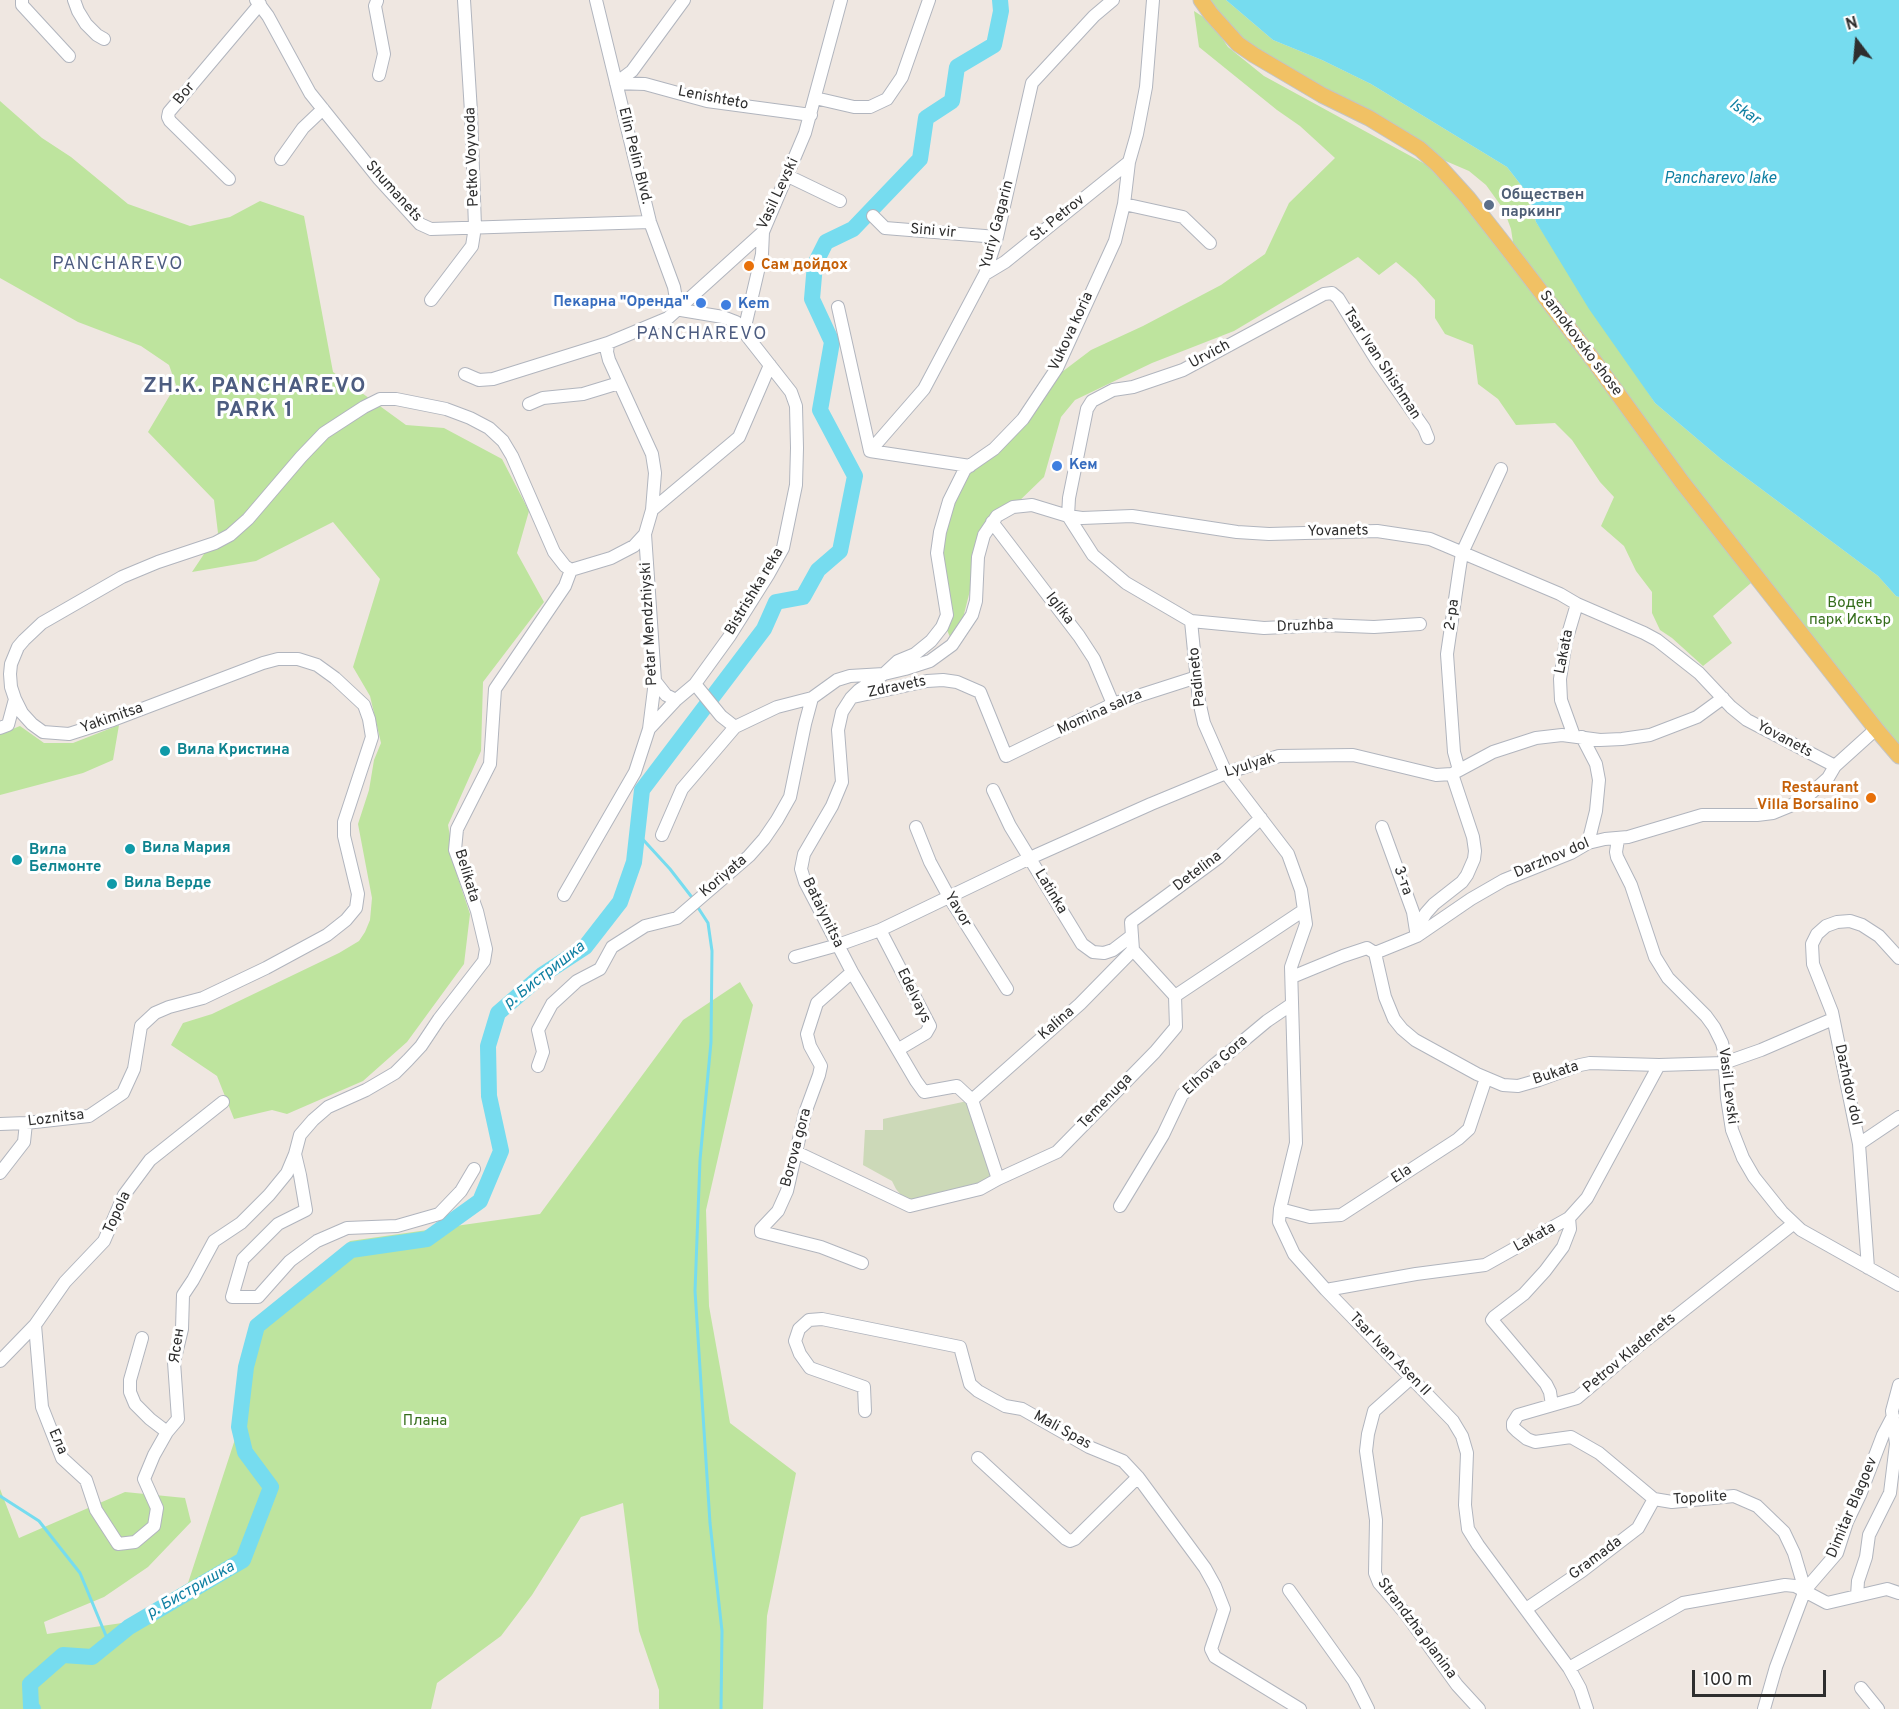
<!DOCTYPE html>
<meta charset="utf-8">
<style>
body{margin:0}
#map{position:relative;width:1899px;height:1709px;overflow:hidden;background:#efe7e1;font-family:Overpass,sans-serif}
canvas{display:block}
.north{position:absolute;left:1827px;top:12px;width:60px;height:60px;-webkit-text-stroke:4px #fff;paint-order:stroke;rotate:344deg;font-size:16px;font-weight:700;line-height:24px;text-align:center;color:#2e2e2e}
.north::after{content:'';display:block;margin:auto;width:21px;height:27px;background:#2e2e2e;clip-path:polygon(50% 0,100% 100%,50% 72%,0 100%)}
.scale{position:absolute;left:1692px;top:1670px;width:134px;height:27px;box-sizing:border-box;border:3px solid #2e2e2e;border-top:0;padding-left:8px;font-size:18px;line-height:21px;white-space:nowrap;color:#2e2e2e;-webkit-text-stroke:4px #fff;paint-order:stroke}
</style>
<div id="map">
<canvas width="1899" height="1709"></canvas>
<div class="north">N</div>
<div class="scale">100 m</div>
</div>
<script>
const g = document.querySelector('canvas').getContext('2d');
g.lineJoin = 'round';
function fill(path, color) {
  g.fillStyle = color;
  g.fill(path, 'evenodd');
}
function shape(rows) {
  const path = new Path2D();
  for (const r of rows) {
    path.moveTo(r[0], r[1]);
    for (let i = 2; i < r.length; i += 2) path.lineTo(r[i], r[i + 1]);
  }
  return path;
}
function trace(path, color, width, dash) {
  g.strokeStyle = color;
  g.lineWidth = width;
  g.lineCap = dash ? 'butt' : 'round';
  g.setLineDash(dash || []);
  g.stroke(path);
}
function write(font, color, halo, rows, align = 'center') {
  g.font = font + ' Overpass,sans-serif';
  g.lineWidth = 6;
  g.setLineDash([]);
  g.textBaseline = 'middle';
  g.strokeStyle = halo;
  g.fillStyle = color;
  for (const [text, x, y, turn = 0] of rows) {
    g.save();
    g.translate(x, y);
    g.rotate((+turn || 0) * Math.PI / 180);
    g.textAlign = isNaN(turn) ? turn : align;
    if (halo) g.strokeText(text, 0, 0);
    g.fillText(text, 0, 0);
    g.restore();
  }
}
fill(shape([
 [1207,0,1226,0,1273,40,1322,60,1371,84,1507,167,1528,194,1536,222,1655,403,1721,459,1878,576,1896,596,1899,597,1899,744,1869,710,1662,446,1514,249,1511,229,1504,210,1486,185,1469,171,1441,159,1297,76,1237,35],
 [1194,11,1211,22,1228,47,1264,76,1427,165,1482,224,1740,564,1751,583,1713,616,1732,643,1703,666,1672,638,1660,630,1652,613,1652,592,1636,571,1624,546,1601,526,1614,497,1600,482,1572,440,1555,423,1516,425,1498,399,1478,384,1473,345,1445,334,1435,318,1435,300,1416,279,1396,262,1379,275,1358,257,1234,331,1152,363,1075,400,1061,417,1044,477,984,535,960,630,952,642,945,625,942,578,942,533,965,469,996,449,1054,378,1091,350,1143,326,1221,285,1265,254,1289,203,1335,158,1300,126,1277,110,1199,47],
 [0,101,42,138,71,157,128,204,190,226,230,217,260,201,304,216,333,372,406,425,444,428,502,459,529,511,517,553,544,602,483,682,481,751,448,825,457,875,470,914,464,964,407,1042,363,1081,287,1114,272,1110,234,1119,217,1076,171,1045,183,1023,212,1014,339,953,359,941,365,932,370,920,372,898,358,824,369,790,374,760,381,743,370,696,353,667,380,579,333,522,256,561,192,572,218,533,214,500,148,432,176,385,169,365,141,346,78,322,0,278],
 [119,725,113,760,83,773,0,795,0,734,20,726,44,743,73,743],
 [740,982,753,1005,706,1210,709,1306,730,1423,796,1473,767,1616,763,1709,659,1709,659,1690,639,1631,623,1503,581,1517,532,1595,501,1636,437,1683,431,1709,0,1709,0,1489,19,1538,125,1492,185,1498,191,1522,148,1567,104,1597,44,1622,47,1634,122,1623,188,1583,239,1427,246,1367,257,1326,350,1241,540,1214,683,1020]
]), '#bee49e');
fill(shape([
 [972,1100,998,1179,910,1206,896,1189,892,1181,863,1165,865,1130,883,1130,883,1119]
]), '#ccd9b8');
fill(shape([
 [1226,0,1899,0,1899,597,1896,596,1878,576,1721,459,1655,403,1589,309,1536,222,1528,194,1507,167,1371,84,1322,60,1273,40]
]), '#76dcef');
trace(shape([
 [637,833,670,869,694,900],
 [697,906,708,923,712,951,711,1042,700,1160,695,1291,710,1523,722,1631,721,1709],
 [0,1496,39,1521,80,1573,109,1643]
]), '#76dcef', 3);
trace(shape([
 [33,1709,31,1707,30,1684,63,1655,92,1657,129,1627,243,1560,271,1487,245,1452,239,1427,246,1367,257,1326,351,1250,427,1239,480,1201,501,1151,489,1096,488,1046,498,1013,542,975,585,947,620,902,634,862,642,790,764,629,776,602,803,597,818,570,840,551,855,476,820,410,832,342,812,299,815,264,826,242,853,229,920,159,926,118,952,101,957,67,994,45,1001,11,1000,0]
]), '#76dcef', 16);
const minor = shape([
 [22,0,22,5,69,56],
 [74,0,78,11,86,24,97,35,104,39],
 [256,0,268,16,310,93,379,179,420,224,431,229,650,222],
 [596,0,650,222,674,287,676,299,675,309],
 [1153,0,1146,87,1137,134,1129,162,1124,204,1115,241,1057,368,1023,419,994,449,965,469,949,501,940,532,937,553,947,615,942,627,931,641,915,654,898,661,884,674,859,690,851,698,842,712,838,730,842,782,832,806,804,854,801,869,805,882,852,972,916,1081,924,1092,957,1086,972,1100,1080,1004,1133,950,1131,922,1218,858,1261,818],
 [377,1,375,6,384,54,379,75],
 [616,83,645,84,707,101,811,115],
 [616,83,632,71,684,0],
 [815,98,854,107,870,107,887,99,902,77,929,0],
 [281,159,303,128,323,109],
 [788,176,840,201],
 [229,179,170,121,168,117,169,112,260,4],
 [1124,204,1183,217,1210,243],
 [873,216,885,228,997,237],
 [985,274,1005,262,1129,162],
 [431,300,472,246,475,227,471,112,464,0],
 [838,307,870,451,970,466],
 [744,331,762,254,763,232],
 [465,374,479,380,493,379,608,343,668,318,763,232,805,133,841,0],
 [529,404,543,398,583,394,619,383],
 [1428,438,1424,428,1377,361,1338,298,1332,293,1324,294,1183,370,1133,387,1113,390,1092,401,1087,409,1069,498,1068,516,1093,555,1126,583,1191,621,1199,701,1204,723,1226,773,1288,854,1301,890,1306,924,1291,967,1296,1143,1280,1209,1279,1222,1294,1254,1326,1290,1453,1421,1462,1436,1467,1453,1465,1505,1468,1529,1478,1545,1569,1668,1580,1688,1587,1709],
 [870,451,924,389,985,274,997,237,1032,83,1094,16,1113,0],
 [652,510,739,437,770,365],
 [992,522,1079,636,1094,659,1113,704],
 [571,570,611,558,634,546,645,534],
 [1191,621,1264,628,1325,625,1374,627,1420,624],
 [655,681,666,695,676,700],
 [695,684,721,716,735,727],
 [853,697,927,681,943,680,957,682,980,692,1006,756,1113,704,1197,677],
 [0,728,8,725,15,699],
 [649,729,676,700,695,684,729,637,768,575,783,548,796,485,797,448,796,406,791,392,736,322,723,317,675,309],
 [1574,736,1561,700,1560,679,1566,641,1577,604],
 [1582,737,1596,764,1599,780,1596,811,1588,843],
 [1459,770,1454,752,1447,654,1459,572,1462,553,1501,469],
 [993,790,1010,826,1082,944,1093,952,1104,953,1113,950,1130,937],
 [916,827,930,862,949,897,1007,989],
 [1382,827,1413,912,1416,931],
 [662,835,682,789,735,727,777,707,812,698],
 [1618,839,1616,852,1617,857,1631,885,1655,957,1668,978,1706,1016,1714,1027,1722,1043,1724,1051,1727,1098,1732,1130,1743,1158,1754,1177,1782,1212,1801,1230,1899,1285],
 [564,895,635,772,649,729,655,681,645,534,652,510,655,473,652,454,609,360,607,352,608,343],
 [880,930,930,1026,926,1033,899,1049],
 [1417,936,1421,921,1426,913,1434,904,1462,882,1467,875,1474,859,1475,851,1473,837,1452,774],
 [1133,950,1175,996,1304,910],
 [1375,953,1417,936,1471,899,1504,880,1571,853,1588,843,1605,839,1628,837,1702,815,1757,815,1773,813,1790,806,1810,794,1828,778,1835,766,1876,729],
 [1375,953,1385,997,1394,1019,1402,1029,1415,1040,1477,1074,1503,1085,1518,1086,1539,1080,1580,1065,1590,1063,1659,1065,1724,1063,1761,1050,1833,1019],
 [795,957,838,945,880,930,1030,858,1151,804,1226,773,1279,756,1353,755,1436,775,1452,774,1493,752,1536,738,1562,735,1600,740,1622,739,1650,735,1697,717,1723,698],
 [852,972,817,1003,807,1034,810,1046,821,1066,819,1075,805,1113,787,1191,778,1211,761,1229,761,1232,821,1247,862,1263],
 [1292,977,1343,956,1367,948,1375,953],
 [538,1066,543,1052,538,1030,552,1004,577,981,600,969,612,947,645,926,677,918,749,856,764,839,777,820,790,797,805,724,812,698,837,680,850,676,884,674,905,669,930,661,952,645,972,615,976,601,978,557,984,535,997,516,1013,507,1032,505,1068,516,1082,518,1132,516,1237,532,1269,534,1377,531,1430,539,1560,594,1577,604,1644,633,1657,640,1699,673,1731,707,1747,720,1835,766],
 [972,1100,998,1179,1057,1152,1155,1052,1176,1027,1175,996],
 [0,1124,26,1123,89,1116,123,1093,134,1069,141,1026,155,1013,169,1007,203,998,266,968,327,935,346,920,356,908,358,894,344,836,344,822,372,737,369,719,364,705,335,678,317,665,298,659,278,659,263,663,113,720,69,734,43,732,32,724,22,713,15,699,11,687,10,674,11,664,18,647,24,640,42,623,122,577,158,562,215,543,230,535,248,519,301,457,324,433,364,407,380,399,396,399,446,409,470,418,489,428,503,441,512,456,554,552,565,566,571,570],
 [1859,1144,1899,1117],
 [796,1152,910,1206,980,1189,998,1179],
 [474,1169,461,1191,439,1214,397,1226,347,1228,317,1241,290,1261,258,1297,232,1297,243,1259,278,1224,306,1210,300,1175,295,1154,300,1135,313,1120,328,1107,366,1090,395,1073,408,1060,421,1046,439,1019,484,961,486,949,477,911,455,850,457,829,490,764,495,689,565,586,571,570],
 [0,1173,24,1142,26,1123],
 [1120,1206,1163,1135,1182,1095,1213,1066,1267,1021,1292,1004],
 [1280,1209,1310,1217,1341,1215,1458,1139,1469,1129,1486,1078],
 [1793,1224,1641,1344,1577,1398,1518,1415,1513,1423,1513,1427,1517,1431,1527,1439,1535,1442,1571,1437,1599,1453,1654,1499,1672,1502,1734,1496,1757,1506,1784,1532,1794,1553,1805,1590],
 [1868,1268,1859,1144,1832,1012,1813,964,1812,944,1817,934,1826,926,1837,922,1850,921,1862,925,1879,936,1899,958],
 [1326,1290,1416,1274,1485,1265,1569,1218,1587,1198,1659,1065],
 [35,1325,42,1407,62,1458,86,1480,96,1510,118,1544,135,1542,154,1526,157,1508,144,1479,154,1455,167,1432,178,1419,174,1362,182,1329,183,1295,193,1280,214,1241,241,1223,269,1195,287,1173,295,1154],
 [142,1338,130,1380,130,1392,135,1404,150,1419,167,1432],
 [0,1361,35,1325,65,1282,104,1241,124,1195,150,1160,223,1102],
 [1411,1378,1374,1411,1368,1434,1366,1451,1376,1520,1375,1573,1379,1583,1405,1613,1457,1685,1479,1709],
 [1552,1405,1550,1392,1546,1384,1492,1320,1494,1317,1524,1294,1545,1271,1563,1247,1570,1229,1569,1218],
 [865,1411,864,1387,810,1368,800,1354,795,1341,799,1329,809,1320,822,1319,960,1347,970,1384,978,1391,1005,1406,1022,1409,1089,1447,1123,1461,1138,1477,1205,1568,1215,1586,1224,1609,1211,1649,1215,1657,1300,1709],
 [978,1458,1066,1539,1070,1541,1075,1539,1138,1477],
 [1289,1590,1354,1681,1368,1709],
 [1857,1596,1858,1581,1866,1557,1869,1535,1890,1493,1896,1444,1892,1411,1899,1385],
 [1526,1609,1582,1571,1638,1528,1654,1499],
 [1569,1668,1683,1603,1785,1585,1795,1586,1827,1603,1887,1589,1899,1593],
 [1861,1688,1878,1709],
 [1764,1709,1776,1667,1805,1590,1837,1553,1847,1522,1860,1495,1883,1435,1893,1416]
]);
const major = shape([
 [1201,0,1211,14,1238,44,1254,55,1322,95,1369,118,1420,149,1438,165,1468,198,1508,249,1594,361,1682,482,1876,729,1899,756]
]);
trace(minor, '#b1b5be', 14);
trace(major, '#c4c4c4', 17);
trace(minor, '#fff', 12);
trace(major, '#f1c164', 15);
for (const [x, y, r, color] of [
 [1489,205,6,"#5c6f8a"],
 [749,266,6,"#e8710a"],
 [701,303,6,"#3f7fe0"],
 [726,305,6,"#3f7fe0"],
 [1057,466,6,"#3f7fe0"],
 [165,751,6,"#0f9aa8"],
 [1871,798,6,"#e8710a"],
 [130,849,6,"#0f9aa8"],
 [17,860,6,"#0f9aa8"],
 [112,884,6,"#0f9aa8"]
]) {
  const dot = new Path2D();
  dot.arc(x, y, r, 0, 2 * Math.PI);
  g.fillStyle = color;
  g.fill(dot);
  trace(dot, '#fff', 2);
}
write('15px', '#2e2e2e', '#fff', [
 ["Bor",185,94,-50],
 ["Lenishteto",713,99,11],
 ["Elin Pelin Blvd.",634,156,76],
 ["Petko Voyvoda",473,157,-92],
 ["Shumanets",393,192,48],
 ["Vasil Levski",779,194,-65],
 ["St. Petrov",1058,219,-39],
 ["Yuriy Gagarin",998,225,-75],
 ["Sini vir",933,232,5],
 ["Vukova koria",1072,332,-65],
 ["Samokovsko shose",1580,344,53],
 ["Urvich",1210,355,-28],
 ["Tsar Ivan Shishman",1381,364,57],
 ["Yovanets",1338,532,-1],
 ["Bistrishka reka",755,592,-59],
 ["Iglika",1059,609,52],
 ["2-ра",1453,615,-82],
 ["Petar Mendzhiyski",650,624,-93],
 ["Druzhba",1305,627,-2],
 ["Lakata",1565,652,-79],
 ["Padineto",1198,677,-96],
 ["Zdravets",897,688,-12],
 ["Momina salza",1100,713,-24],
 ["Yakimitsa",112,719,-19],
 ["Yovanets",1784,740,28],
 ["Lyulyak",1250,766,-17],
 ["Darzhov dol",1552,859,-23],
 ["Detelina",1198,872,-37],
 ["Belikata",466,876,73],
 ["Koriyata",724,877,-40],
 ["3-та",1402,881,70],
 ["Latinka",1050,892,59],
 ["Yavor",957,910,59],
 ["Bataiynitsa",822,913,64],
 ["Edelvays",913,996,64],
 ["Kalina",1057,1024,-41],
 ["Elhova Gora",1216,1066,-42],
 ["Bukata",1556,1074,-18],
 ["Dazhdov dol",1847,1085,78],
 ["Vasil Levski",1727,1086,83],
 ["Temenuga",1106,1102,-46],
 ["Loznitsa",56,1119,-7],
 ["Borova gora",797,1148,-75],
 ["Ela",1402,1175,-33],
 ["Topola",118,1213,-65],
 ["Lakata",1535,1238,-29],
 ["Ясен",178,1346,-82],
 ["Petrov Kladenets",1630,1354,-40],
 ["Tsar Ivan Asen II",1389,1355,46],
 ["Mali Spas",1062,1431,29],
 ["Ела",57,1442,66],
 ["Topolite",1700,1499,-4],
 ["Dimitar Blagoev",1853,1508,-67],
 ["Gramada",1596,1559,-37],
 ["Strandzha planina",1416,1629,53]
]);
write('bold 15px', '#4e5e75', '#fff', [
 ["Обществен",1501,196],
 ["паркинг",1501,213]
], 'left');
write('bold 15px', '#c56008', '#fff', [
 ["Сам дойдох",761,266],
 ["Restaurant",1859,789,"right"],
 ["Villa Borsalino",1859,806,"right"]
], 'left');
write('bold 15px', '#366cbe', '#fff', [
 ["Пекарна \"Оренда\"",689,303,"right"],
 ["Kem",738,305],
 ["Кем",1069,466]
], 'left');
write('15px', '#356d1c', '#fff', [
 ["Воден",1850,604],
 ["парк Искър",1850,621],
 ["Плана",425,1422]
]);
write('bold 15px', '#0d838f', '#fff', [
 ["Вила Кристина",177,751],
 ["Вила Мария",142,849],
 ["Вила",29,851],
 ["Белмонте",29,868],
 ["Вила Верде",124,884]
], 'left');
write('italic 16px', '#0e7fa2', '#fff', [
 ["Iskar",1744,113,34],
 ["Pancharevo lake",1720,180],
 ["р. Бистришка",545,976,-38],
 ["р. Бистришка",191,1591,-30]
]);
g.letterSpacing = '1.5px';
write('18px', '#4d5c80', '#fff', [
 ["PANCHAREVO",118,265],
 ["PANCHAREVO",702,335]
]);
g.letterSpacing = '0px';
g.letterSpacing = '1.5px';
write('bold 21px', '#4d5c80', '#fff', [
 ["ZH.K. PANCHAREVO",255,388],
 ["PARK 1",255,412]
]);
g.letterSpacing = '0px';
</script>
